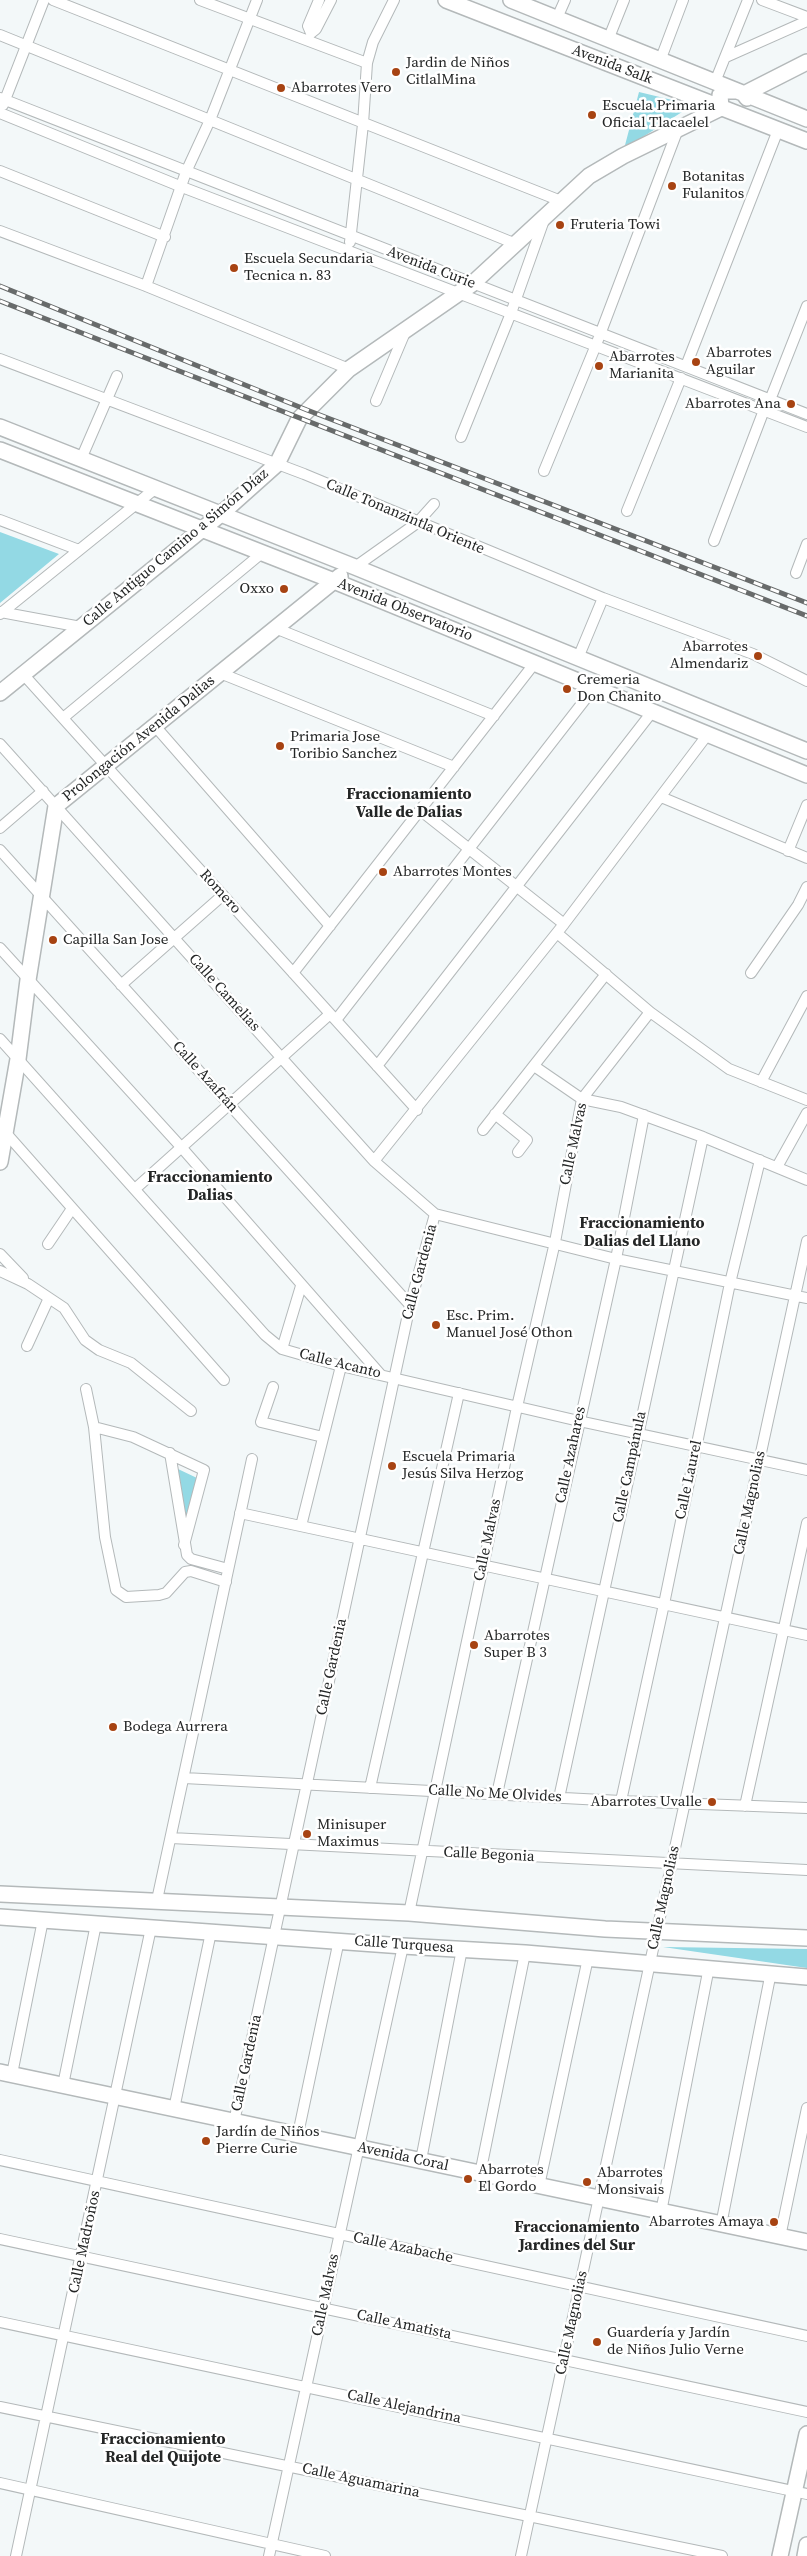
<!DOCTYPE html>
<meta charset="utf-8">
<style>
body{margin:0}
canvas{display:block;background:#f3f8f9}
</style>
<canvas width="807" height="2556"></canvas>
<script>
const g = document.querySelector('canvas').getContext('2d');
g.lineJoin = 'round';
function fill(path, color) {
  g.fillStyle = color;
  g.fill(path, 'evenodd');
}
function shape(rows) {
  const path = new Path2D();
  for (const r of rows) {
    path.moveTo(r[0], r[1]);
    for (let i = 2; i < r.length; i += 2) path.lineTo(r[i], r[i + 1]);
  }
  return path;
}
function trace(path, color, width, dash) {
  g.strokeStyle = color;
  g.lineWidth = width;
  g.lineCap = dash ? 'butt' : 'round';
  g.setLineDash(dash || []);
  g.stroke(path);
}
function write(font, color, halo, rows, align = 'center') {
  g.font = font + ' "Source Serif 4",serif';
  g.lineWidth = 5;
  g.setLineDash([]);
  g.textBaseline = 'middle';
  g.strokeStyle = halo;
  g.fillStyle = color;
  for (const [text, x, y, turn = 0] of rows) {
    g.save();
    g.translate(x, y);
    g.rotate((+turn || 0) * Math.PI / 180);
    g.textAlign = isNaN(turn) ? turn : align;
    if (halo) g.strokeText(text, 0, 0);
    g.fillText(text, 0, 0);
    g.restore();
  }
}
fill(shape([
 [639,92,693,105,624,149],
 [0,532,59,554,0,603],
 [178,1469,197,1478,186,1518],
 [663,1947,807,1949,807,1968]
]), '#93d9e4');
const street = shape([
 [53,0,561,201],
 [200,0,367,63],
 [319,0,308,26,311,33,316,29,331,0],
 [762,0,807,17],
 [557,18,565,0],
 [0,35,516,244],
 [608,40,624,0],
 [726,57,807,21],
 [660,61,683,0],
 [715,82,748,0],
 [0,98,807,414],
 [3,105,44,0],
 [0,113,182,187,807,427],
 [0,171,165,237],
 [0,231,146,286,349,369],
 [350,242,363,124,367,63,373,42,394,0],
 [146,286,186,172,210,120,257,0],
 [0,359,304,474,603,598,753,654,807,681],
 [686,366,778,130],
 [770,400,807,306],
 [376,401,406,330],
 [461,437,511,313,544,220],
 [81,459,117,376],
 [544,471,596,345,678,129],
 [627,511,681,378],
 [0,520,79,550],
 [714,541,764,410],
 [355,567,417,523,434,504],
 [796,573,807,544],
 [0,612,81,627],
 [0,614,156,488],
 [275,628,494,716],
 [578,658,603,598],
 [220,673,454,767],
 [23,674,417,1110],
 [63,718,262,553],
 [155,726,330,926],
 [0,744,374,1161,435,1214,616,1259,807,1298],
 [661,797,807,858],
 [420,810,564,924],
 [0,828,43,791],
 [0,850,410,1305],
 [788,851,807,805],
 [557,933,650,1012,729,1069,807,1100],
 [0,948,182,1148,381,1375],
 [293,973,534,664],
 [751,973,798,905,807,887],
 [121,985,223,895],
 [336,1020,594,688],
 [0,1039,265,1335,282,1349,341,1366,579,1421,807,1470],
 [377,1066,652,712],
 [534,1066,582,1099,621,1107,703,1137,807,1180],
 [761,1082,807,996],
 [495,1114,527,1140,518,1152],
 [483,1130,606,974],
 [5,1132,224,1380],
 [374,1161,564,924,708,734],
 [777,1167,807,1113],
 [135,1189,330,1014],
 [48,1244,71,1210],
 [0,1254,23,1278],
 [0,1271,28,1284,64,1308,85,1340,99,1350,131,1363,191,1411],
 [27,1346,49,1298],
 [282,1349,301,1286],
 [273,1387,261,1422,323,1437],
 [86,1389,94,1427,105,1537,116,1590,126,1597,159,1595,166,1593,185,1572,191,1571,226,1582],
 [94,1427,133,1437,204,1470,184,1545],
 [170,1453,187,1555,191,1559,228,1569],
 [240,1513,807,1635],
 [301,1526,341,1366],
 [184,1778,621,1801,807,1808],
 [370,1788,459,1393],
 [497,1794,616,1259,644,1115],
 [559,1798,703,1137],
 [621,1801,664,1604,730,1283,760,1160],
 [745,1806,807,1523],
 [171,1838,807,1870],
 [157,1900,252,1459],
 [409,1913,517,1407,555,1242,582,1099,650,1012],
 [12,2074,43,1920],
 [63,2085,96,1924],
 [174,2109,211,1932],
 [234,2122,410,1305,435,1214],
 [298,2134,339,1940],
 [0,2160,807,2336],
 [421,2160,462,1949],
 [480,2174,525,1953],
 [539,2186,588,1958],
 [661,2212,709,1967],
 [721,2225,771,1972],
 [780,2237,807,2108],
 [0,2239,807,2412],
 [0,2322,807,2494],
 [0,2407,722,2556],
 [0,2483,325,2556],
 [16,2556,151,1928],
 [269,2556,403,1946],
 [521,2556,807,1241]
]);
const secondary = shape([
 [446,0,807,141],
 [511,0,807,119],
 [747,98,744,94,807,62],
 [0,427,355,567,807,751],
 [0,450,334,581,807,775],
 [0,693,221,514,277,464,299,419,349,369,472,284,589,176,623,156,721,108,720,95,725,91,735,91],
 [0,1162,18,1059,28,980,56,806,340,576],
 [0,1894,409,1913,605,1929,807,1938],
 [0,1917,403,1946,525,1953,807,1977],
 [0,2072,807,2242],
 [780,2556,807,2434],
 [805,2556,807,2545]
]);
trace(street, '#b4b9ba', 12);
trace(secondary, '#b4b9ba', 18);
trace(street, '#fff', 10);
trace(secondary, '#fff', 15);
const rail = shape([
 [0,286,307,410,807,603],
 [0,301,807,616]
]);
trace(rail, '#686b6b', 5);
trace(rail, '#fff', 3, [9]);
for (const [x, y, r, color] of [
 [396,72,5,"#a74312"],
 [281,88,5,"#a74312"],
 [592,115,5,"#a74312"],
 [672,186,5,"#a74312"],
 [560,225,5,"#a74312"],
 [234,268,5,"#a74312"],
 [696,362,5,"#a74312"],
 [599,366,5,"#a74312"],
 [791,404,5,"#a74312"],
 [284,589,5,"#a74312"],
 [758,656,5,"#a74312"],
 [567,689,5,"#a74312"],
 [280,746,5,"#a74312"],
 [383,872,5,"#a74312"],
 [53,940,5,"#a74312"],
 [436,1325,5,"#a74312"],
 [392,1466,5,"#a74312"],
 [474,1645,5,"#a74312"],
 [113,1727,5,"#a74312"],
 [712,1802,5,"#a74312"],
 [307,1834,5,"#a74312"],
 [206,2141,5,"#a74312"],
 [468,2179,5,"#a74312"],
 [587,2182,5,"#a74312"],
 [774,2222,5,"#a74312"],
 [597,2342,5,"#a74312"]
]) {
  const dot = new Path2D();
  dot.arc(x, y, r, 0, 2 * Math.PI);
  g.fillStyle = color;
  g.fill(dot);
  trace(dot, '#fff', 2);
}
write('15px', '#242626', '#fff', [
 ["Jardin de Niños",406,63],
 ["CitlalMina",406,80],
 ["Abarrotes Vero",291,88],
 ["Escuela Primaria",602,106],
 ["Oficial Tlacaelel",602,123],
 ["Botanitas",682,177],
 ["Fulanitos",682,194],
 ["Fruteria Towi",570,225],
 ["Escuela Secundaria",244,259],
 ["Tecnica n. 83",244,276],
 ["Abarrotes",706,353],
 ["Aguilar",706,370],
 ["Abarrotes",609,357],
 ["Marianita",609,374],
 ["Abarrotes Ana",781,404,"right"],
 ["Oxxo",274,589,"right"],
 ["Abarrotes",748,647,"right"],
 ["Almendariz",748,664,"right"],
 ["Cremeria",577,680],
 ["Don Chanito",577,697],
 ["Primaria Jose",290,737],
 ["Toribio Sanchez",290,754],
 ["Abarrotes Montes",393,872],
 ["Capilla San Jose",63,940],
 ["Esc. Prim.",446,1316],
 ["Manuel José Othon",446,1333],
 ["Escuela Primaria",402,1457],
 ["Jesús Silva Herzog",402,1474],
 ["Abarrotes",484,1636],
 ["Super B 3",484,1653],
 ["Bodega Aurrera",123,1727],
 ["Abarrotes Uvalle",702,1802,"right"],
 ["Minisuper",317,1825],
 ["Maximus",317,1842],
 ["Jardín de Niños",216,2132],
 ["Pierre Curie",216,2149],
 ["Abarrotes",478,2170],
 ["El Gordo",478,2187],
 ["Abarrotes",597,2173],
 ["Monsivais",597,2190],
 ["Abarrotes Amaya",764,2222,"right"],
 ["Guardería y Jardín",607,2333],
 ["de Niños Julio Verne",607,2350]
], 'left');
write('15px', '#242626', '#fff', [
 ["Avenida Salk",612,65,21],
 ["Avenida Curie",431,268,21],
 ["Calle Tonanzintla Oriente",405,517,23],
 ["Calle Antiguo Camino a Simón Díaz",176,548,-40],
 ["Avenida Observatorio",405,610,22],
 ["Prolongación Avenida Dalias",139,739,-39],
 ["Romero",220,892,48],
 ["Calle Camelias",224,993,48],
 ["Calle Azafrán",205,1077,48],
 ["Calle Malvas",574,1144,-78],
 ["Calle Gardenia",420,1272,-75],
 ["Calle Acanto",340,1364,14],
 ["Calle Azahares",571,1455,-78],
 ["Calle Campánula",630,1467,-78],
 ["Calle Laurel",689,1480,-78],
 ["Calle Magnolias",750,1503,-78],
 ["Calle Malvas",488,1540,-78],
 ["Calle Gardenia",332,1667,-78],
 ["Calle No Me Olvides",495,1794,3],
 ["Calle Begonia",489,1855,3],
 ["Calle Magnolias",664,1898,-78],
 ["Calle Turquesa",404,1945,4],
 ["Calle Gardenia",247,2063,-78],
 ["Avenida Coral",403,2157,12],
 ["Calle Madroños",85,2242,-78],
 ["Calle Azabache",403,2248,12],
 ["Calle Malvas",326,2295,-78],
 ["Calle Magnolias",572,2323,-78],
 ["Calle Amatista",404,2325,12],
 ["Calle Alejandrina",404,2407,12],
 ["Calle Aguamarina",361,2481,12]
]);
write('bold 16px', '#242626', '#fff', [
 ["Fraccionamiento",409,795],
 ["Valle de Dalias",409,813],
 ["Fraccionamiento",210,1178],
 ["Dalias",210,1196],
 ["Fraccionamiento",642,1224],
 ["Dalias del Llano",642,1242],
 ["Fraccionamiento",577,2228],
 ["Jardines del Sur",577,2246],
 ["Fraccionamiento",163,2440],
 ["Real del Quijote",163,2458]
]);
</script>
